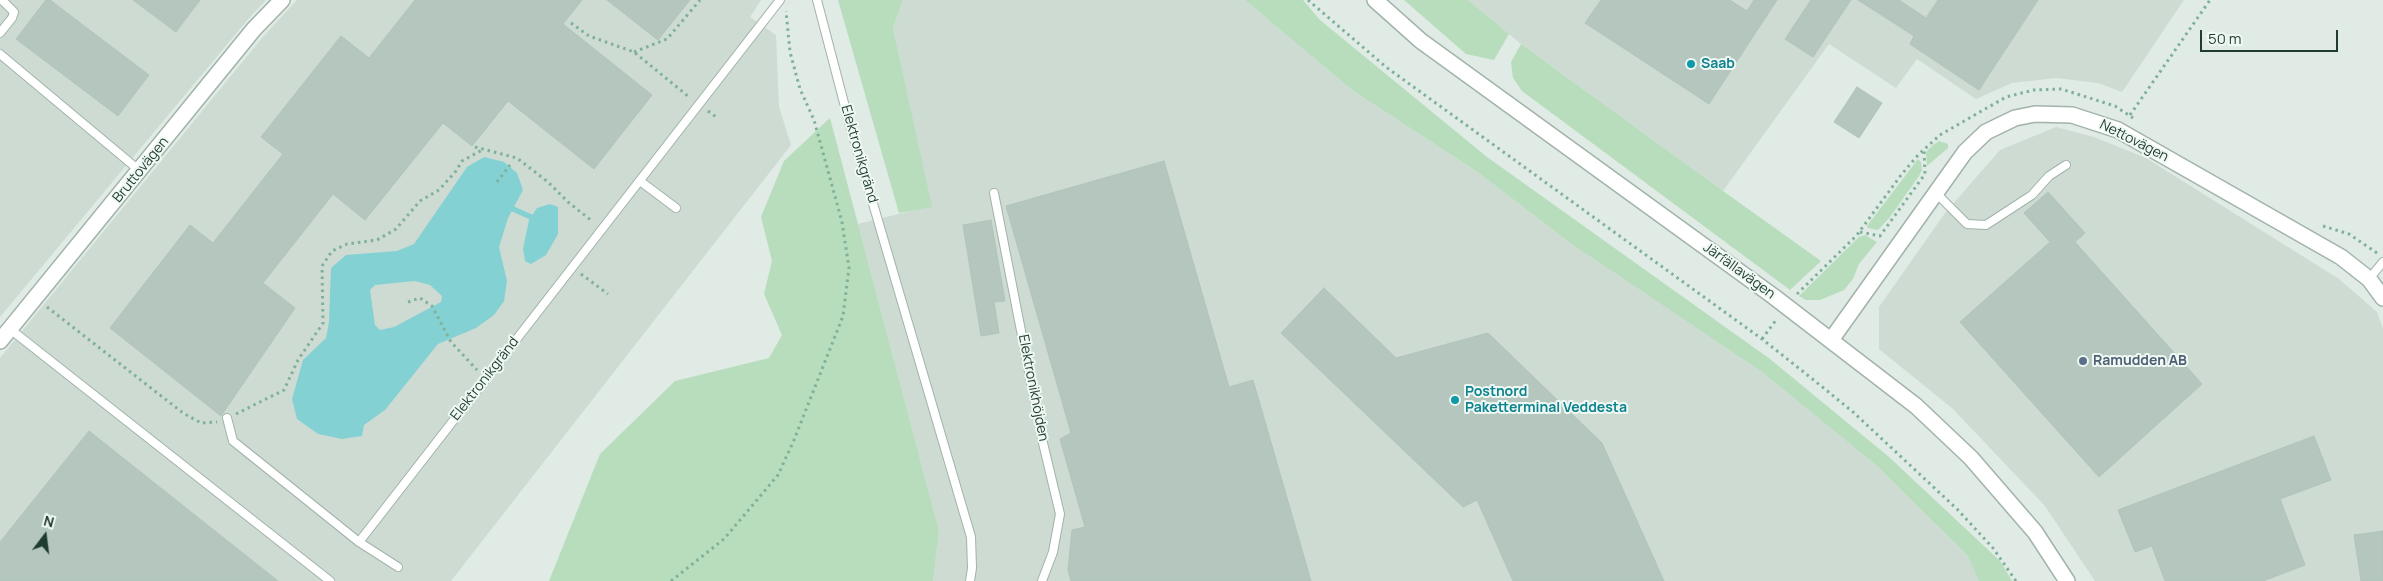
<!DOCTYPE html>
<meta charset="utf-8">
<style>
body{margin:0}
#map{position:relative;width:2383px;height:581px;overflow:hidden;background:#dfebe4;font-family:Manrope,sans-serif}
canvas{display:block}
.north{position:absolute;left:20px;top:511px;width:50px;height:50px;-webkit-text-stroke:4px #eff8f2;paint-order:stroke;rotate:15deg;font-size:14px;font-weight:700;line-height:20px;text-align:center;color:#1f3c30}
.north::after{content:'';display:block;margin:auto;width:18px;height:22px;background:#1f3c30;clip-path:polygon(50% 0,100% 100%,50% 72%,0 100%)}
.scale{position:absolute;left:2200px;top:30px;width:138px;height:22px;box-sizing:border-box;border:2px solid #1f3c30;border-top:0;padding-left:6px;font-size:15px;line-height:18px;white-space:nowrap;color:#1f3c30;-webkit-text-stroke:4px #eff8f2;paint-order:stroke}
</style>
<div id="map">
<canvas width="2383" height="581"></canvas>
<div class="north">N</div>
<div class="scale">50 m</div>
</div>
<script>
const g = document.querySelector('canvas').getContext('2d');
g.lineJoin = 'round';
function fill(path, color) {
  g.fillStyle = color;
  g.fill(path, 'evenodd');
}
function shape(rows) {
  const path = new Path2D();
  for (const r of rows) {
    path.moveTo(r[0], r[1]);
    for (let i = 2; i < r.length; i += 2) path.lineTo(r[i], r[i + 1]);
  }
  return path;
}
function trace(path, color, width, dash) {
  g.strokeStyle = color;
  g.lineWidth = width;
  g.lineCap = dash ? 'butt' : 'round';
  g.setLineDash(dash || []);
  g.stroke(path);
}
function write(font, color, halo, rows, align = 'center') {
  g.font = font + ' Manrope,sans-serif';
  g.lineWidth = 4;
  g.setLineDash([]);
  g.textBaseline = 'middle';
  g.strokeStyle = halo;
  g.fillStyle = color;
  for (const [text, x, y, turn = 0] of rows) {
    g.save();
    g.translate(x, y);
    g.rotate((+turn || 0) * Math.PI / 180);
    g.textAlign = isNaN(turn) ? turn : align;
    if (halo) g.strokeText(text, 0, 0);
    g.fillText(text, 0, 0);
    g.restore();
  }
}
fill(shape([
 [0,0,266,0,249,18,0,317],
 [297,0,761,0,750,17,776,35,779,107,791,145,451,581,0,581,0,358,262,38],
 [903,0,1245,0,1352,90,1476,171,1573,245,1762,372,1877,466,1967,555,1979,581,933,581,939,531,858,224,931,206,893,28],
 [1468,0,2184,0,2122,92,2098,83,2056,78,2012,83,1976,99,1917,59,1896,88,1829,44,1723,191,1521,44],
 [2056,127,2094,137,2146,158,2339,279,2377,312,2383,329,2383,581,2095,581,2045,506,1953,409,1879,349,1879,307,1945,213,2000,150]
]), '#cddbd3');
fill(shape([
 [838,0,903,0,893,28,932,207,899,213],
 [1245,0,1303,0,1320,20,1487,157,1770,359,1889,457,2000,561,2012,581,1979,581,1967,555,1877,466,1762,372,1573,245,1476,171,1352,90],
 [1404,0,1468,0,1509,34,1494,60,1466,54],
 [1521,44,1723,191,1821,261,1790,290,1522,91,1513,78,1511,62],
 [830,118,939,531,933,581,549,581,600,454,675,381,769,358,782,335,764,294,772,261,761,217,784,161],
 [1939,141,1948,144,1948,148,1927,166,1926,152,1933,145],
 [1918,159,1921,162,1922,170,1919,176,1890,217,1878,230,1868,228,1867,226],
 [1865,235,1877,242,1859,264,1853,279,1844,290,1820,300,1806,300,1799,296,1859,237]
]), '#b7ddbc');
fill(shape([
 [484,157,504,162,517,173,523,190,508,218,499,247,507,281,504,301,494,315,476,328,438,344,385,410,364,425,362,436,342,439,318,434,297,419,292,399,303,360,326,338,329,322,331,268,346,255,397,251,414,244,467,167],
 [415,281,430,285,442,296,441,302,394,327,380,330,375,325,370,290,375,285],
 [550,204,558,207,558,234,546,255,531,264,525,261,523,249,529,220,537,208]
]), '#84d1d3');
trace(shape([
 [513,209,531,217]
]), '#84d1d3', 5.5);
const building = shape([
 [46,0,50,0,149,75,118,116,16,39,46,0],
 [133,0,200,0,176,32,133,0],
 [415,0,582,0,563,24,652,95,594,169,508,101,472,146,443,123,365,220,333,194,263,283,295,308,221,416,110,328,190,225,213,243,283,154,261,137,341,36,369,58,415,0],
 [607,0,690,0,658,40,607,0],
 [1601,0,1730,0,1747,11,1754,0,1777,0,1709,104,1585,23,1601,0],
 [1811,0,1851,0,1813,57,1785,39,1811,0],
 [1858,0,1899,0,1926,18,1938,0,2038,0,1979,90,1910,44,1914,36,1858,0],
 [1857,87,1882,103,1859,138,1834,122,1857,87],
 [1164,161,1229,387,1253,380,1311,581,1071,581,1068,570,1072,530,1085,527,1060,439,1071,433,1006,206,1164,161],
 [2048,192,2085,233,2075,242,2202,384,2099,477,1960,322,2050,242,2024,213,2048,192],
 [991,220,1005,301,994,302,999,333,981,336,963,225,991,220],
 [1324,288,1396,358,1488,333,1602,443,1664,581,1513,581,1477,500,1463,507,1281,333,1324,288],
 [89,431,278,581,0,581,0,542,89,431],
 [2314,436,2331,480,2280,499,2305,565,2263,581,2165,581,2152,546,2135,552,2118,510,2314,436],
 [2383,531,2383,581,2361,581,2354,535,2383,531]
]);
fill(building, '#b4c6bd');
trace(building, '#b1c5ba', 1);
const service = shape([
 [817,0,849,122,971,537,972,568,970,581],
 [0,33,12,18,14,12,2,0],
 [0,54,140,171],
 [640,181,676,208],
 [1935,192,1967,224,1986,225,2032,195,2049,176,2066,165],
 [994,193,1043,443,1060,514,1053,552,1042,581],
 [2369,279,2383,262],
 [10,329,330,581],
 [227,418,233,441,359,542],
 [398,567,359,542,780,0]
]);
const minor = shape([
 [1831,340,1965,152,1986,132,2015,118,2035,114,2072,115,2118,130,2341,257,2369,279,2383,298],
 [0,341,254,29,282,0]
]);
const tertiary = shape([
 [1375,0,1421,41,1773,296,1916,406,1971,458,2035,532,2067,581]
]);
trace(service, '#a2b3aa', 10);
trace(minor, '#a2b3aa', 18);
trace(tertiary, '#a2b3aa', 18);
trace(shape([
 [1308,0,1386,67,1762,339,1820,385,1853,412,1957,509,1993,548,2016,581],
 [571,23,589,36,634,52,689,97],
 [634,52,667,39,700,0],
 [708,111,716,117],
 [2130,115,2210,0],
 [475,147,517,158,548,182,568,202,592,221],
 [497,182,510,165],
 [2323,226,2349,234,2377,253],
 [1860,232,1880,236,1925,174,1924,150],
 [581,274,608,294],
 [1797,294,1857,235,1901,175,1919,154,1940,135,2006,97,2034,90,2061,89,2115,106,2133,118],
 [408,302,420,298,432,306,451,342,477,370],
 [47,307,183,413,201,423,217,422],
 [1762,339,1776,320],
 [236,414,284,390,298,360,323,323,322,266,332,251,347,244,377,240,396,229,420,201,439,190,456,171,462,161,484,149],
 [671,581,724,539,778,475,794,440,843,316,849,268,842,222,814,120,800,89,790,52,786,11]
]), '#7eb09a', 3, [2.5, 4]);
trace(service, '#fff', 8);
trace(minor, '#fff', 15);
trace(tertiary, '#fff', 15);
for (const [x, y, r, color] of [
 [1691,64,5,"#0f9aa8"],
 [2083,361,5,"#5c6f8a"],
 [1455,400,5,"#0f9aa8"]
]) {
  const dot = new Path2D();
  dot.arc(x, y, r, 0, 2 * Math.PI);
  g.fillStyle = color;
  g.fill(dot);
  trace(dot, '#eff8f2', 2);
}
write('bold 14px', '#0d838f', '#eff8f2', [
 ["Saab",1701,64],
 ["Postnord",1465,392],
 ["Paketterminal Veddesta",1465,408]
], 'left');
write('14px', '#1f3c30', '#eff8f2', [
 ["Nettovägen",2134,141,27],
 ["Elektronikgränd",859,154,74],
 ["Bruttovägen",141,170,-51],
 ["Järfällavägen",1739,271,36],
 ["Elektronikgränd",485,379,-52],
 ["Elektronikhöjden",1033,388,79]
]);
write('bold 14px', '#4e5e75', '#eff8f2', [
 ["Ramudden AB",2093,361]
], 'left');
</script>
